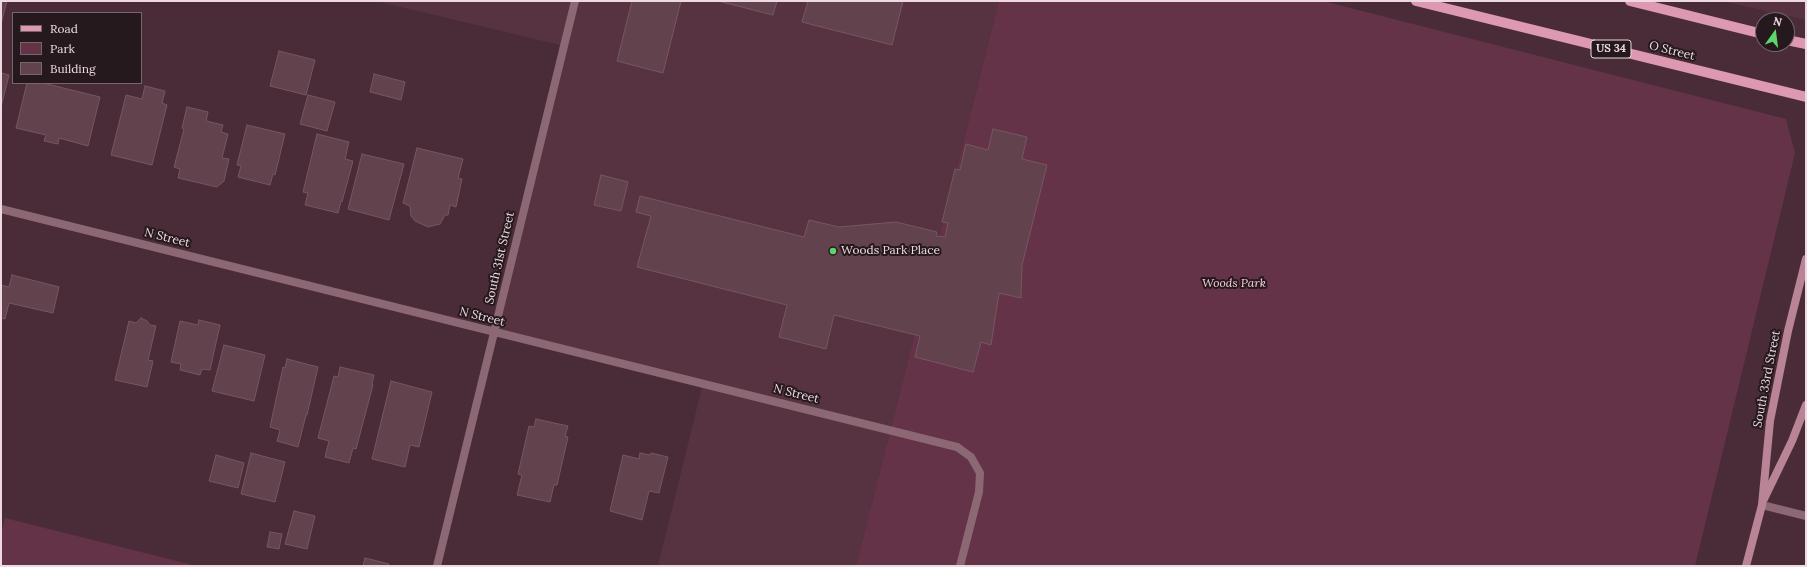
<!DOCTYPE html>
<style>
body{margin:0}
#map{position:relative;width:1807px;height:567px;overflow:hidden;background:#492c37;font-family:Lora,serif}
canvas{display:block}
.frame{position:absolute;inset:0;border:2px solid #edd9df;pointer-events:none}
.legend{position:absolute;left:12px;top:12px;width:130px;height:72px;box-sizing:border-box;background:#26191e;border:1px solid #76666b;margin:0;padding:5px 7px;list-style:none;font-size:12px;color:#edd9df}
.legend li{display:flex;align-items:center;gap:8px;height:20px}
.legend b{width:20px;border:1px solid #76666b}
.north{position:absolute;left:1755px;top:12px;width:40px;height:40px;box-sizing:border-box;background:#26191e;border:1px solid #76666b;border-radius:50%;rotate:14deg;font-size:11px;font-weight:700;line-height:16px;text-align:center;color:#edd9df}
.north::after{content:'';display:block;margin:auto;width:14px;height:18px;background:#5ed56c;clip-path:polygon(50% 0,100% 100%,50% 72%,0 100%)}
</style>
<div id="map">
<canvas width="1807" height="567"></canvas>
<div class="frame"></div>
<ul class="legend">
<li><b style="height:5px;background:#de99b2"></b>Road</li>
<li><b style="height:11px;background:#653347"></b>Park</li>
<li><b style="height:11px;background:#61424d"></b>Building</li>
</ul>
<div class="north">N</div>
</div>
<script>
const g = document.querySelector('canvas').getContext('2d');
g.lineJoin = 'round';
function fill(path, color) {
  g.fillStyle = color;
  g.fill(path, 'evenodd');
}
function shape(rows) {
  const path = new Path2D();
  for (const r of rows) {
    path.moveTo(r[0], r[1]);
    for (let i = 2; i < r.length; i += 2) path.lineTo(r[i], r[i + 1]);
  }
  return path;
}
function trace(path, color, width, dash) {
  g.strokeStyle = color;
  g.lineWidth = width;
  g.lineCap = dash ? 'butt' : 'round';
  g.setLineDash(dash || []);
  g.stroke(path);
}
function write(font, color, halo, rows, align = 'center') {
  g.font = font + ' Lora,serif';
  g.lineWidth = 4;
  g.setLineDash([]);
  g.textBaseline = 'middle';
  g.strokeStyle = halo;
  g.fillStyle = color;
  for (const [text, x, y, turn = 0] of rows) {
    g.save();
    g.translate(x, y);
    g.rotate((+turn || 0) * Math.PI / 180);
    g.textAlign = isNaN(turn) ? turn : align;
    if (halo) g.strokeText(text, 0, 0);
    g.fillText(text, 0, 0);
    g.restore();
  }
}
fill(shape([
 [376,1,999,1,856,566,658,566,703,383,495,332,564,46],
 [1723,1,1806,1,1806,20]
]), '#573341');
fill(shape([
 [999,1,1323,1,1786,119,1795,153,1695,566,856,566],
 [5,518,197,566,1,566,1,534]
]), '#653347');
const building = shape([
 [1,1,7,1,1,24,1,1],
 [632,1,681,1,663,73,617,61,632,1],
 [718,1,777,1,773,15,718,1],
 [808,1,903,1,892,45,802,22,808,1],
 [279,51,315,60,306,95,270,86,279,51],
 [1,73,9,75,1,107,1,73],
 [374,74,405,82,401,100,370,92,374,74],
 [27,83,43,83,100,97,88,146,59,138,58,144,44,141,46,135,16,128,27,83],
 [145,86,165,91,162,103,167,105,152,165,111,155,126,95,142,99,145,86],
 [308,95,335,102,327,131,300,124,308,95],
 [187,107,208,112,206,121,223,125,221,132,228,134,222,158,229,159,224,181,217,187,178,178,180,169,174,167,184,129,182,128,187,107],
 [247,125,285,134,275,175,273,174,270,185,238,177,241,166,237,165,247,125],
 [993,129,1027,137,1022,159,1047,165,1022,265,1021,298,999,293,991,345,981,342,973,372,915,357,920,336,834,315,826,349,779,337,787,305,637,267,651,216,636,212,640,196,804,237,809,220,839,227,896,222,937,232,936,236,945,237,948,223,942,222,955,169,960,170,966,144,988,150,993,129],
 [317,134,349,142,345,159,353,161,342,202,341,201,338,213,305,205,308,193,303,192,317,134],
 [417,148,463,159,458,178,462,179,456,207,450,205,448,215,445,215,440,224,428,227,415,221,411,216,410,206,403,203,417,148],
 [362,154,404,164,389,220,348,209,362,154],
 [601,175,628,182,621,211,594,205,601,175],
 [12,275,59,287,53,313,9,303,5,319,1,318,1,285,9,287,12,275],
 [141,318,147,321,150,325,156,326,148,360,153,361,147,387,115,380,129,321,136,323,141,318],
 [199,320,220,325,210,370,202,369,200,375,180,370,181,364,171,362,180,321,198,325,199,320],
 [224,345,265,355,254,401,212,391,224,345],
 [287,359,318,367,307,415,306,415,298,447,277,441,280,430,270,427,283,367,285,368,287,359],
 [340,367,374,375,372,384,373,385,356,449,353,448,349,463,325,457,329,441,318,438,334,376,338,377,340,367],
 [391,381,432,392,419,447,410,445,405,467,372,459,391,381],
 [536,419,568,426,565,436,568,437,557,485,554,485,550,502,517,495,522,475,518,474,529,426,534,427,536,419],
 [251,453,285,462,275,502,241,494,251,453],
 [640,453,650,455,651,453,668,457,659,493,649,491,642,520,610,511,623,455,639,459,640,453],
 [216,455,244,463,238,488,209,481,216,455],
 [294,511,315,516,307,549,285,544,294,511],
 [270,532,282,534,279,549,267,547,270,532],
 [365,558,389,564,388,566,363,566,365,558]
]);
fill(building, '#61424d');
trace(building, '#775662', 1);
trace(shape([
 [957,447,971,457,980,473,979,492,960,566]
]), '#8b6874', 8);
trace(shape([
 [1,209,957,447],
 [1762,505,1806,516],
 [437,566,575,1]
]), '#8b6874', 8);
trace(shape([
 [1764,499,1792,441,1806,405],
 [1746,566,1762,505,1770,421,1788,331,1806,259]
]), '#ba8497', 8);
trace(shape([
 [1416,1,1806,97],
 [1630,1,1763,34],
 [1787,40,1806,44]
]), '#de99b2', 10);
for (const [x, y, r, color] of [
 [833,251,4,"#5ed56c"]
]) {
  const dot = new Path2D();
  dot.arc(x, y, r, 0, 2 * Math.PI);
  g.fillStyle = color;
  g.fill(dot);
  trace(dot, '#26191e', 1.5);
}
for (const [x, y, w] of [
 [1611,49,40]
]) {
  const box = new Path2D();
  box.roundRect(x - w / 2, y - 9, w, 18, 3);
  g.fillStyle = '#26191e';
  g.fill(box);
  trace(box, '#edd9df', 1);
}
write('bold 11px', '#edd9df', null, [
 ["US 34",1611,49]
]);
write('12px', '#edd9df', '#26191e', [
 ["O Street",1672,51,14],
 ["N Street",167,238,14],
 ["South 31st Street",500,258,-77],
 ["N Street",482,317,14],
 ["South 33rd Street",1767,379,-79],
 ["N Street",796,394,14]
]);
write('12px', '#edd9df', '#26191e', [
 ["Woods Park Place",841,251]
], 'left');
write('italic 12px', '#f8ccdb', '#26191e', [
 ["Woods Park",1234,284]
]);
</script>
